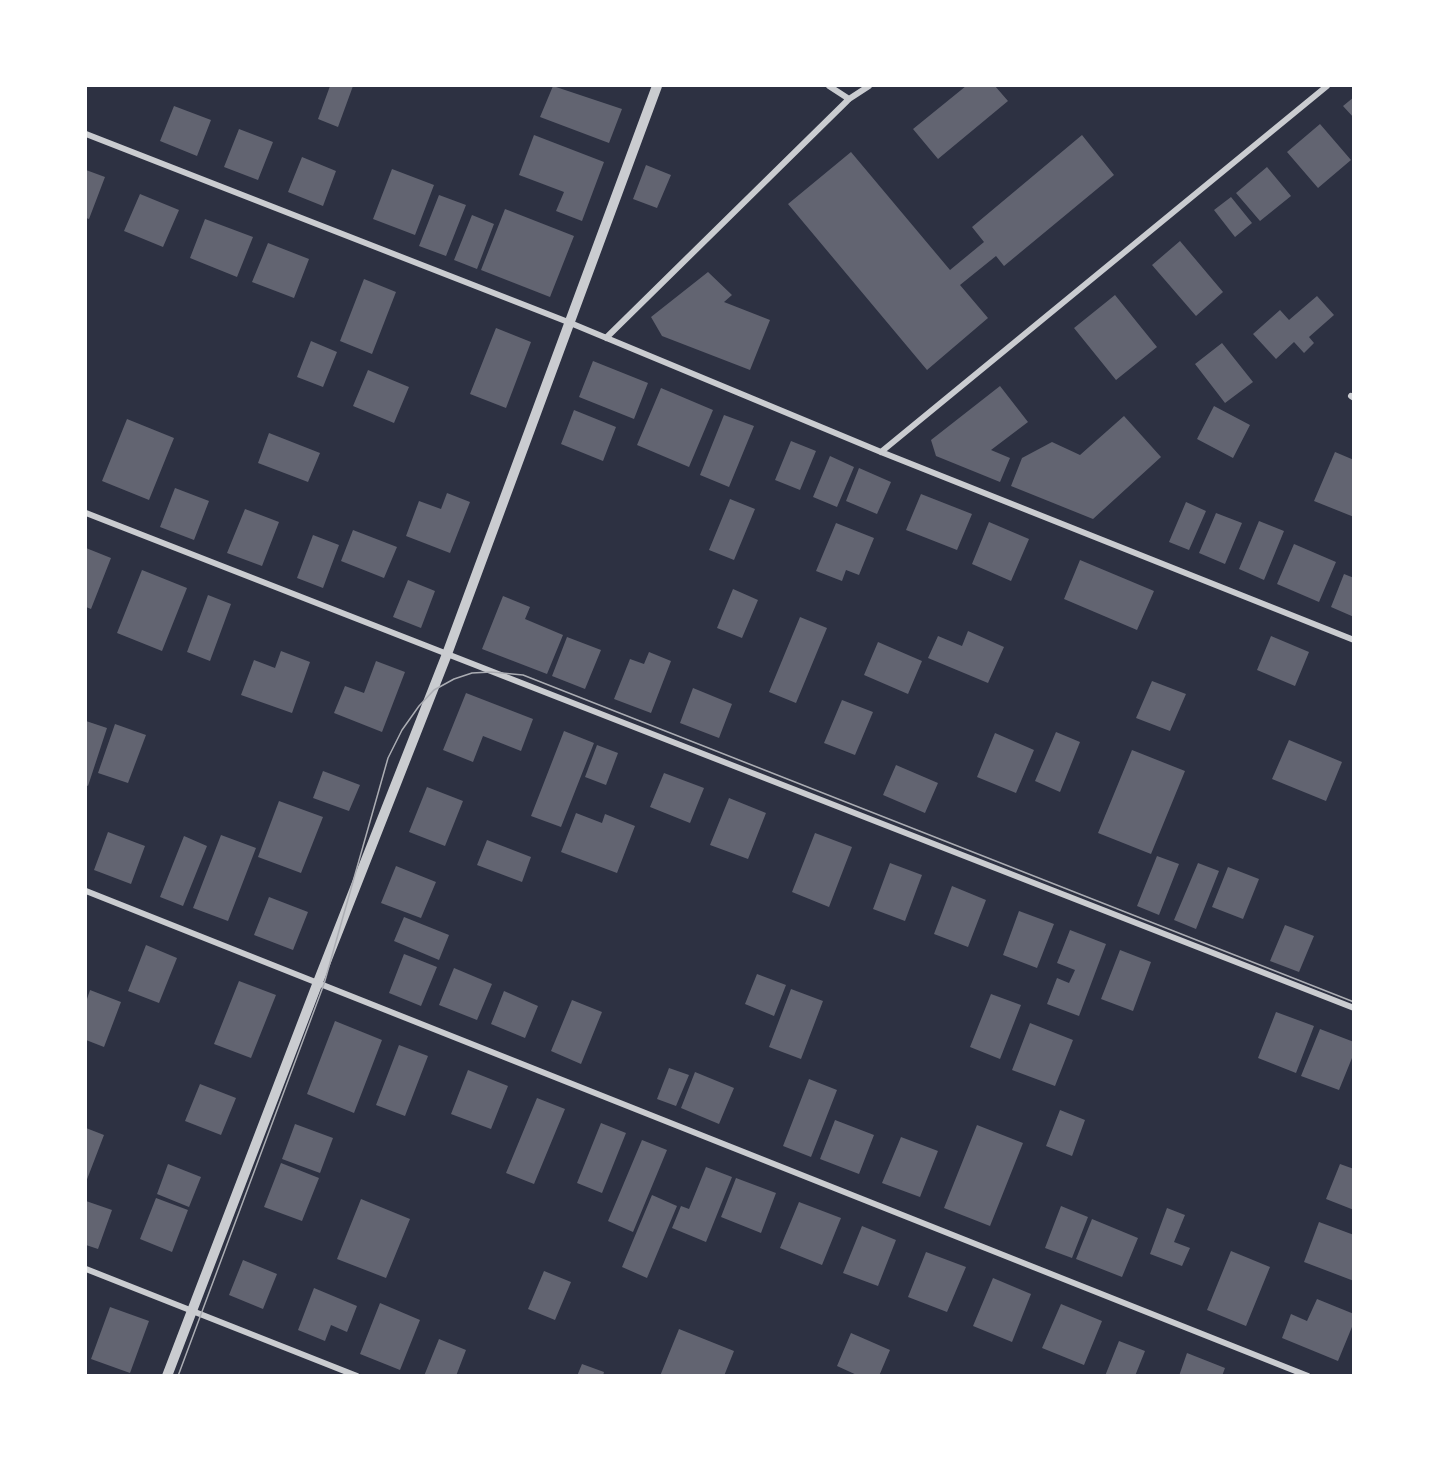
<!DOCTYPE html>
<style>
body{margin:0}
#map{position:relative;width:1439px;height:1461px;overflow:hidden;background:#2d3142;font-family:"Source Sans 3",sans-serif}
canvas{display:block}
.frame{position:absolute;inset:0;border:87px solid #fff;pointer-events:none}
</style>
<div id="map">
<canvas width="1439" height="1461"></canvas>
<div class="frame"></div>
</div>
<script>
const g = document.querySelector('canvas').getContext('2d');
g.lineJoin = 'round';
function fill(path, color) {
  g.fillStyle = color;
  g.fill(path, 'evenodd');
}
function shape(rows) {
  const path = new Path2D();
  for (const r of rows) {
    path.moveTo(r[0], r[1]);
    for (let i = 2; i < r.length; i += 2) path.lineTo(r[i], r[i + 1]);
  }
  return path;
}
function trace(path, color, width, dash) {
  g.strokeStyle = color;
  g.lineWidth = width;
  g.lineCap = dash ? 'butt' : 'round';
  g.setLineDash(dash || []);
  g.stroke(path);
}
fill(shape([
 [330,86,353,86,338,127,318,119],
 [553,86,622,109,609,143,540,117],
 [966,86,995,86,1008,101,938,159,913,129],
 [1354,97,1354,118,1343,106],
 [174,106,211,120,197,156,160,141],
 [1320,124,1351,160,1318,188,1287,152],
 [239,129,273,142,258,180,224,167],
 [534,135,604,162,582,221,556,211,564,192,519,175],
 [1082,135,1114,175,1004,266,996,256,960,285,988,318,927,370,788,204,851,152,950,270,984,242,972,227],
 [302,157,336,171,323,206,288,192],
 [646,165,671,175,657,208,633,199],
 [1267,167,1291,196,1260,221,1236,193],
 [392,169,434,185,415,235,373,219],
 [86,170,105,177,89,219,86,218],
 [140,194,179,210,163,247,124,231],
 [439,195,466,205,446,256,419,246],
 [1231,197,1252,223,1235,237,1214,210],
 [505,209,574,236,550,297,481,270],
 [472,215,494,224,477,269,454,260],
 [205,219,253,237,237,277,190,258],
 [1180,241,1223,292,1196,316,1152,265],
 [268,243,309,259,294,298,252,282],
 [708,272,732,295,724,302,770,320,750,370,662,336,651,317],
 [364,279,396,292,372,354,340,341],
 [1115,295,1157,347,1116,380,1074,328],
 [1317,296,1334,315,1309,337,1314,343,1304,353,1294,342,1276,359,1253,334,1280,310,1289,320],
 [496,328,531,342,506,408,470,394],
 [311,341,337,352,323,387,297,377],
 [1222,343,1253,382,1225,403,1195,364],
 [593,361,648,383,634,419,579,397],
 [368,370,409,387,394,423,353,406],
 [1000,386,1028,422,991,450,1010,458,1000,482,936,456,931,440],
 [661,388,713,410,689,467,637,445],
 [1214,406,1250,425,1233,458,1197,439],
 [574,410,616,427,603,461,561,444],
 [724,415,754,426,729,487,700,475],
 [1124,416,1161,457,1093,519,1011,486,1022,458,1052,442,1080,455],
 [127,419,174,438,149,500,102,481],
 [269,433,320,453,308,482,258,463],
 [791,441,816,451,800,490,775,480],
 [1335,452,1354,460,1354,517,1314,501],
 [830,456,854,467,837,507,813,497],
 [859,468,891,482,877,514,846,501],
 [175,488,209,501,194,540,160,527],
 [447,493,470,502,450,553,406,536,419,501,441,509],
 [921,494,972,514,957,550,906,530],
 [730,499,755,509,734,560,709,550],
 [1186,502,1206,511,1189,550,1169,542],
 [245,509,279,522,262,566,227,553],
 [1216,513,1242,523,1225,564,1199,553],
 [1259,521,1284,531,1264,580,1239,569],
 [989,522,1029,539,1011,581,972,564],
 [836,523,874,538,859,575,846,570,842,581,816,571],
 [353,530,397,547,384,578,341,561],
 [313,535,339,545,323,588,297,578],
 [1294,544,1336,562,1319,602,1277,584],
 [86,548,111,558,91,609,86,607],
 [1080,560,1154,591,1137,630,1064,599],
 [142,570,187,588,162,651,117,633],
 [1344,574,1354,578,1354,617,1331,607],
 [408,580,435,591,421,628,393,617],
 [733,589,758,600,742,638,717,628],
 [208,595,231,604,210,661,187,652],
 [503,596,530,607,525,619,563,635,547,674,482,649],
 [800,617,827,628,796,703,769,692],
 [968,631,1004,647,988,683,928,658,938,636,962,646],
 [1271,636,1309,652,1295,686,1257,670],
 [567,637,601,650,585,689,552,676],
 [878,642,922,661,908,694,864,675],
 [281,651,310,662,292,713,241,695,254,660,275,668],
 [649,652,671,661,651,713,614,699,630,659,644,664],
 [376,661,405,672,382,732,334,713,345,686,364,693],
 [1152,681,1186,694,1170,731,1136,718],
 [693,688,732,704,719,738,680,723],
 [466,693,533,719,521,751,483,736,473,762,443,750],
 [842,700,873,712,855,755,824,743],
 [86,721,107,728,88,786,86,785],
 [115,724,146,735,128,783,98,773],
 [564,731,594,743,561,827,531,816],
 [1056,732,1080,742,1060,792,1035,781],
 [995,733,1034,750,1016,793,977,777],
 [1289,740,1342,762,1326,801,1272,779],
 [597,745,618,753,606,785,585,777],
 [1132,750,1185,771,1151,854,1098,833],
 [896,765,938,783,925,813,883,795],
 [323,771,360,785,349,811,313,798],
 [664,773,704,788,690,823,650,807],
 [427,787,463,801,445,846,409,832],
 [729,798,766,813,748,859,710,845],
 [279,801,323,817,301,873,258,857],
 [576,813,602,823,605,814,635,826,617,873,561,852],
 [108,832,145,846,131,884,94,870],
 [815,833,852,847,829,907,792,892],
 [221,835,256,848,228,921,193,908],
 [184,836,207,846,183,906,160,897],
 [487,840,531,857,522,882,477,865],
 [1157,856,1179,864,1159,915,1137,906],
 [890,863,922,875,905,921,873,909],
 [1198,863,1219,871,1196,929,1174,920],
 [396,866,436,882,421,918,381,903],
 [1228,867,1259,879,1243,919,1212,907],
 [952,886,986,900,968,947,934,934],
 [269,897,308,912,293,950,254,935],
 [1019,911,1054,924,1037,968,1003,955],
 [404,917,449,935,439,960,394,941],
 [1285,925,1314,936,1299,972,1270,961],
 [1070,930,1106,944,1079,1016,1047,1004,1057,978,1069,983,1075,970,1057,963],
 [146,945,177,958,159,1003,128,991],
 [1120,950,1151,962,1133,1011,1101,999],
 [404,954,437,967,421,1006,389,993],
 [454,968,492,984,477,1020,439,1005],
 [757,974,786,985,774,1016,745,1004],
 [239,981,276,995,251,1058,214,1044],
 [791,989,823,1001,801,1059,769,1047],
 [90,990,121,1002,104,1047,86,1040,86,1002],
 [504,991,538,1006,525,1038,491,1024],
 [991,994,1021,1005,1000,1059,970,1047],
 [572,1000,602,1012,581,1064,551,1051],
 [1276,1012,1314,1026,1296,1073,1258,1058],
 [335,1021,382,1040,354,1113,307,1094],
 [1030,1023,1073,1040,1055,1086,1012,1070],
 [1320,1029,1354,1042,1354,1053,1339,1090,1301,1076],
 [399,1045,428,1056,405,1116,376,1105],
 [669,1068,689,1075,676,1106,657,1099],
 [468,1070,508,1086,491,1129,451,1114],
 [695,1072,734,1088,719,1124,681,1108],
 [809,1079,837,1090,811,1157,783,1146],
 [200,1084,236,1098,221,1135,185,1121],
 [537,1098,565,1109,534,1184,506,1173],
 [1060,1110,1085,1120,1072,1156,1046,1146],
 [835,1120,874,1135,859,1174,820,1159],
 [601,1123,626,1133,602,1193,577,1183],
 [295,1124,333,1138,320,1173,282,1159],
 [977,1125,1023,1143,990,1226,944,1208],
 [86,1128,104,1135,86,1182],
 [901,1137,938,1151,920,1197,882,1183],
 [642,1140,667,1150,633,1232,608,1221],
 [281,1163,319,1178,302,1221,264,1207],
 [168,1164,201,1177,189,1207,157,1194],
 [1340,1164,1354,1169,1354,1210,1326,1199],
 [706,1167,732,1177,706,1242,672,1228,681,1206,689,1209],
 [736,1178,776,1193,761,1233,721,1217],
 [652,1195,677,1206,647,1278,622,1267],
 [156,1198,188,1210,172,1252,140,1239],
 [361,1199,410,1219,386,1278,337,1259],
 [86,1201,112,1210,98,1249,86,1245],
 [799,1202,841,1218,822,1265,780,1248],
 [1061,1206,1088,1217,1072,1258,1045,1248],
 [1167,1208,1185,1215,1174,1242,1190,1248,1182,1266,1150,1254],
 [1092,1219,1138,1238,1122,1277,1076,1259],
 [1319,1222,1354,1235,1354,1281,1304,1262],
 [862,1226,896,1240,878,1286,843,1273],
 [1231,1251,1270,1267,1246,1326,1207,1310],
 [926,1252,966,1267,947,1312,908,1297],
 [243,1260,277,1274,263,1309,229,1295],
 [544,1271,571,1282,555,1320,528,1309],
 [993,1278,1031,1294,1012,1342,973,1326],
 [314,1288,357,1306,347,1332,331,1325,325,1341,298,1330],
 [1317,1299,1354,1314,1354,1322,1338,1361,1282,1338,1291,1314,1307,1321],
 [380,1303,420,1320,400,1370,360,1354],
 [1061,1304,1102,1321,1084,1365,1042,1348],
 [110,1307,149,1321,130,1373,91,1359],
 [679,1329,734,1351,724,1376,660,1376],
 [851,1333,890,1350,879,1376,859,1376,837,1366],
 [439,1339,466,1350,456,1376,424,1376],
 [1119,1341,1145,1351,1135,1376,1105,1376],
 [1187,1353,1225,1368,1222,1376,1179,1376],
 [582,1364,604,1372,603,1376,577,1376]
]), '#626471');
trace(shape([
 [829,86,849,99],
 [86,134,568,322,881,452,1354,640],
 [606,338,849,99,869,86],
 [1351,396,1354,398],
 [881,452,1327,86],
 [86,513,1354,1008],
 [86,891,1308,1376],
 [86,1269,357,1376]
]), '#caccd0', 6);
trace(shape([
 [167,1376,318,982,447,654,657,86]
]), '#caccd0', 10);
trace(shape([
 [178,1376,324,984,388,758,402,730,419,706,434,690,454,679,472,673,491,672,523,675,1354,1002]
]), '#abadb3', 1.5);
</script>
